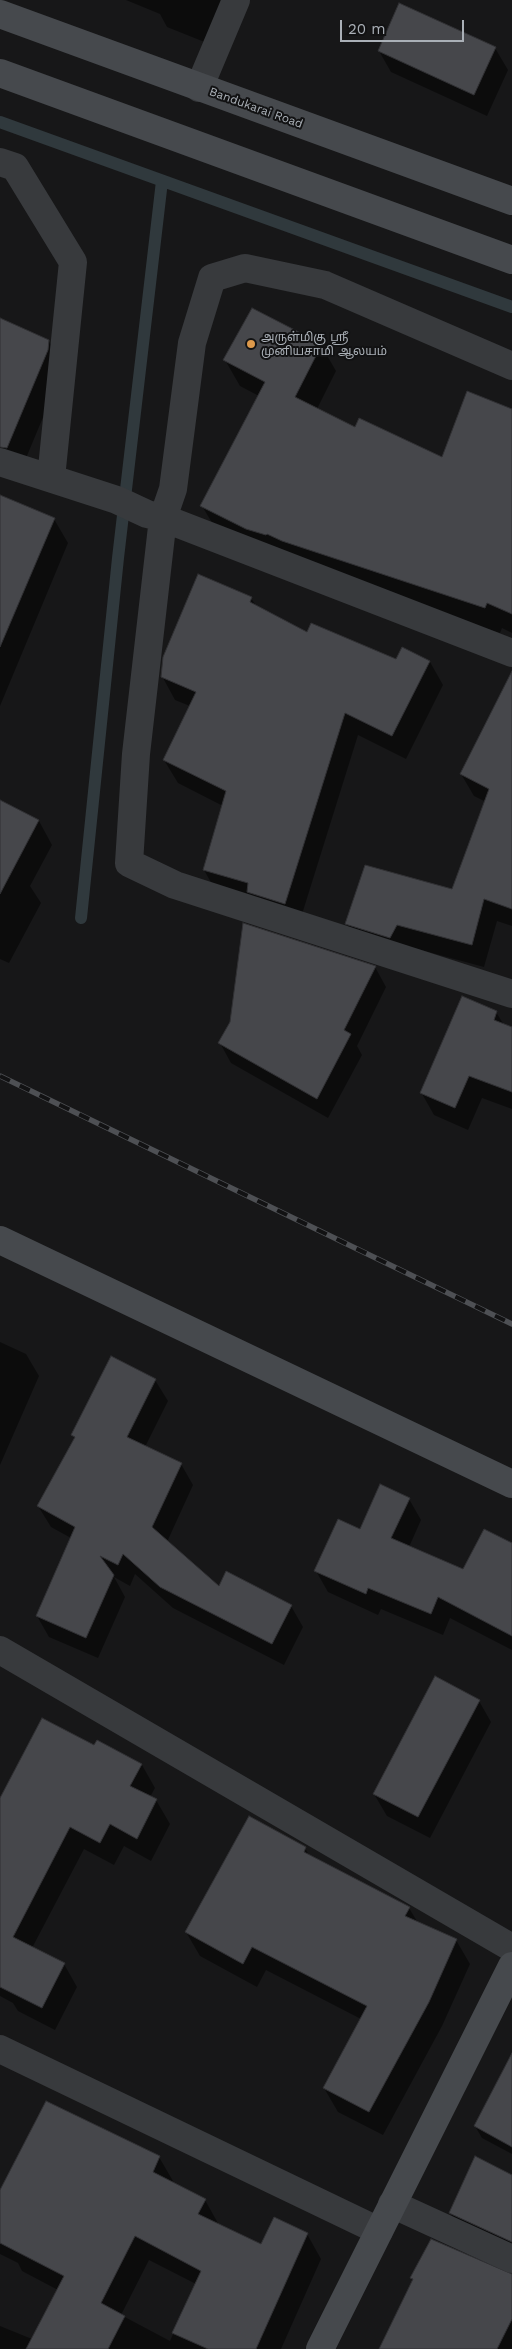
<!DOCTYPE html>
<meta charset="utf-8">
<style>
body{margin:0}
#map{position:relative;width:512px;height:2349px;overflow:hidden;background:#171718;font-family:"Work Sans",sans-serif}
canvas{display:block}
.scale{position:absolute;left:340px;top:20px;width:124px;height:22px;box-sizing:border-box;border:2px solid #aab0b7;border-top:0;padding-left:6px;font-size:15px;line-height:18px;white-space:nowrap;color:#aab0b7;-webkit-text-stroke:4px #121213;paint-order:stroke}
</style>
<div id="map">
<canvas width="512" height="2349"></canvas>
<div class="scale">20 m</div>
</div>
<script>
const g = document.querySelector('canvas').getContext('2d');
g.lineJoin = 'round';
function fill(path, color) {
  g.fillStyle = color;
  g.fill(path, 'evenodd');
}
function shape(rows) {
  const path = new Path2D();
  for (const r of rows) {
    path.moveTo(r[0], r[1]);
    for (let i = 2; i < r.length; i += 2) path.lineTo(r[i], r[i + 1]);
  }
  return path;
}
function trace(path, color, width, dash) {
  g.strokeStyle = color;
  g.lineWidth = width;
  g.lineCap = dash ? 'butt' : 'round';
  g.setLineDash(dash || []);
  g.stroke(path);
}
function write(font, color, halo, rows, align = 'center') {
  g.font = font + ' "Work Sans","Noto Sans Tamil",sans-serif';
  g.lineWidth = 4;
  g.setLineDash([]);
  g.textBaseline = 'middle';
  g.strokeStyle = halo;
  g.fillStyle = color;
  for (const [text, x, y, turn = 0] of rows) {
    g.save();
    g.translate(x, y);
    g.rotate((+turn || 0) * Math.PI / 180);
    g.textAlign = isNaN(turn) ? turn : align;
    if (halo) g.strokeText(text, 0, 0);
    g.fillText(text, 0, 0);
    g.restore();
  }
}
fill(shape([
 [126,0,236,0,217,47,167,27,160,14],
 [495,48,508,70,487,116,391,72,379,51],
 [252,309,321,345,336,371,317,409,356,429,442,459,512,410,512,633,502,628,500,633,298,567,217,531,202,506,259,396,240,386,225,360],
 [0,320,49,341,62,364,61,374,24,463,0,452],
 [0,496,54,519,68,543,0,706],
 [251,598,256,606,308,633,396,661,402,648,430,662,443,685,406,759,358,735,298,927,217,893,204,870,223,806,178,783,164,760,190,706,175,700,162,676],
 [512,703,512,815,474,796,461,774],
 [7,805,39,821,52,845,30,886,41,903,9,963,0,959,0,819],
 [512,842,512,926,497,921,484,967,410,947,359,946,346,923,453,890],
 [375,967,386,987,357,1046,362,1055,328,1118,231,1063,220,1043],
 [496,1012,504,1025,512,1028,512,1109,482,1098,468,1130,434,1115,421,1092],
 [0,1342,26,1354,39,1376,0,1465],
 [155,1380,168,1401,145,1447,181,1464,193,1485,167,1542,219,1588,291,1606,303,1627,284,1665,173,1608,135,1574,130,1586,114,1577,125,1597,98,1658,49,1637,37,1616,71,1538,51,1527,38,1506,75,1440,73,1435],
 [409,1499,421,1520,409,1547,463,1571,512,1545,512,1650,450,1618,443,1635,381,1609,378,1615,328,1592,316,1571,360,1530],
 [479,1701,491,1722,430,1838,387,1816,374,1794],
 [98,1741,142,1765,155,1788,150,1797,156,1800,170,1824,151,1861,124,1846,114,1865,84,1849,32,1948,64,1964,77,1987,55,2030,18,2011,13,2003,0,1996,0,1800,95,1747],
 [305,1848,310,1857,409,1908,418,1923,456,1940,470,1964,442,2026,383,2135,338,2112,324,2088,361,2019,266,1970,257,1987,200,1956,186,1932],
 [512,2095,512,2154,482,2138,475,2126],
 [159,2157,173,2181,172,2183,205,2200,219,2225,262,2246,307,2234,321,2259,281,2349,0,2349,0,2326,32,2339,58,2290,22,2271,18,2263,0,2254,0,2193],
 [149,2260,196,2284,170,2341,121,2315],
 [512,2177,512,2256,462,2232,450,2213],
 [512,2274,512,2349,380,2349,413,2281,412,2278]
]), '#0007');
trace(shape([
 [0,122,512,307],
 [81,918,118,558,162,181]
]), '#30393d', 12);
const building = shape([
 [399,3,496,47,474,95,378,51,399,3],
 [252,308,322,344,295,397,355,427,359,418,442,457,467,391,512,409,512,614,487,603,485,608,282,541,267,534,266,535,246,529,200,506,265,382,223,360,252,308],
 [0,318,49,340,48,350,7,448,0,447,0,318],
 [0,495,55,518,0,647,0,495],
 [198,574,252,597,250,602,307,632,311,623,396,659,402,647,430,661,392,736,345,713,285,904,247,892,248,883,203,870,226,791,163,760,196,692,161,677,163,657,198,574],
 [512,671,512,909,484,899,472,945,397,925,390,938,345,924,365,865,452,889,489,789,460,774,512,671],
 [0,800,39,820,0,894,0,800],
 [243,923,376,966,344,1030,351,1034,317,1099,218,1043,230,1022,243,923],
 [462,996,497,1011,494,1020,512,1027,512,1092,469,1076,455,1108,420,1093,462,996],
 [111,1356,156,1379,127,1437,182,1463,152,1527,219,1586,226,1571,292,1605,272,1644,160,1587,123,1554,118,1565,100,1556,114,1575,86,1638,36,1616,75,1527,37,1506,75,1437,71,1435,111,1356],
 [380,1484,410,1498,391,1538,463,1569,484,1529,512,1543,512,1636,438,1597,431,1614,368,1588,366,1594,314,1571,338,1519,360,1529,380,1484],
 [435,1676,480,1700,418,1817,373,1794,435,1676],
 [42,1718,94,1745,97,1740,142,1764,130,1786,157,1799,137,1839,110,1824,100,1843,70,1827,13,1937,65,1963,42,2008,0,1987,0,1798,42,1718],
 [249,1816,306,1847,304,1852,410,1907,405,1916,457,1939,429,2002,369,2112,323,2088,367,2006,252,1947,243,1964,185,1932,249,1816],
 [512,2053,512,2147,474,2126,512,2053],
 [46,2101,160,2156,153,2172,206,2199,198,2214,261,2244,274,2217,308,2233,256,2349,208,2349,172,2333,201,2271,135,2236,101,2303,125,2316,108,2349,26,2349,64,2276,0,2243,0,2190,46,2101],
 [475,2156,512,2175,512,2242,449,2213,475,2156],
 [431,2239,512,2274,512,2319,497,2349,379,2349,413,2279,410,2278,431,2239]
]);
fill(building, '#46474b');
trace(building, '#313134', 1);
trace(shape([
 [199,88,236,0],
 [0,162,15,167,73,262,51,478],
 [512,366,325,285,245,268,212,278,192,343,173,489,163,518,136,754,129,863,175,885,512,994],
 [0,462,117,500,147,514,163,518,512,653],
 [0,1650,512,1948],
 [0,2049,379,2231],
 [392,2204,512,2259]
]), '#383a3d', 28);
trace(shape([
 [0,14,512,201],
 [0,73,512,260],
 [0,1240,512,1484],
 [320,2349,512,1966]
]), '#46494d', 28);
const rail = shape([
 [0,1076,512,1324]
]);
trace(rail, '#4e5054', 5.5);
trace(rail, '#121213', 4, [11]);
for (const [x, y, r, color] of [
 [251,344,5,"#dd994b"]
]) {
  const dot = new Path2D();
  dot.arc(x, y, r, 0, 2 * Math.PI);
  g.fillStyle = color;
  g.fill(dot);
  trace(dot, '#121213', 2);
}
write('12px', '#aab0b7', '#121213', [
 ["Bandukarai Road",256,108,20]
]);
write('12px', '#aab0b7', '#121213', [
 ["அருள்மிகு ஶ்ரீ",261,337],
 ["முனியசாமி ஆலயம்",261,351]
], 'left');
</script>
